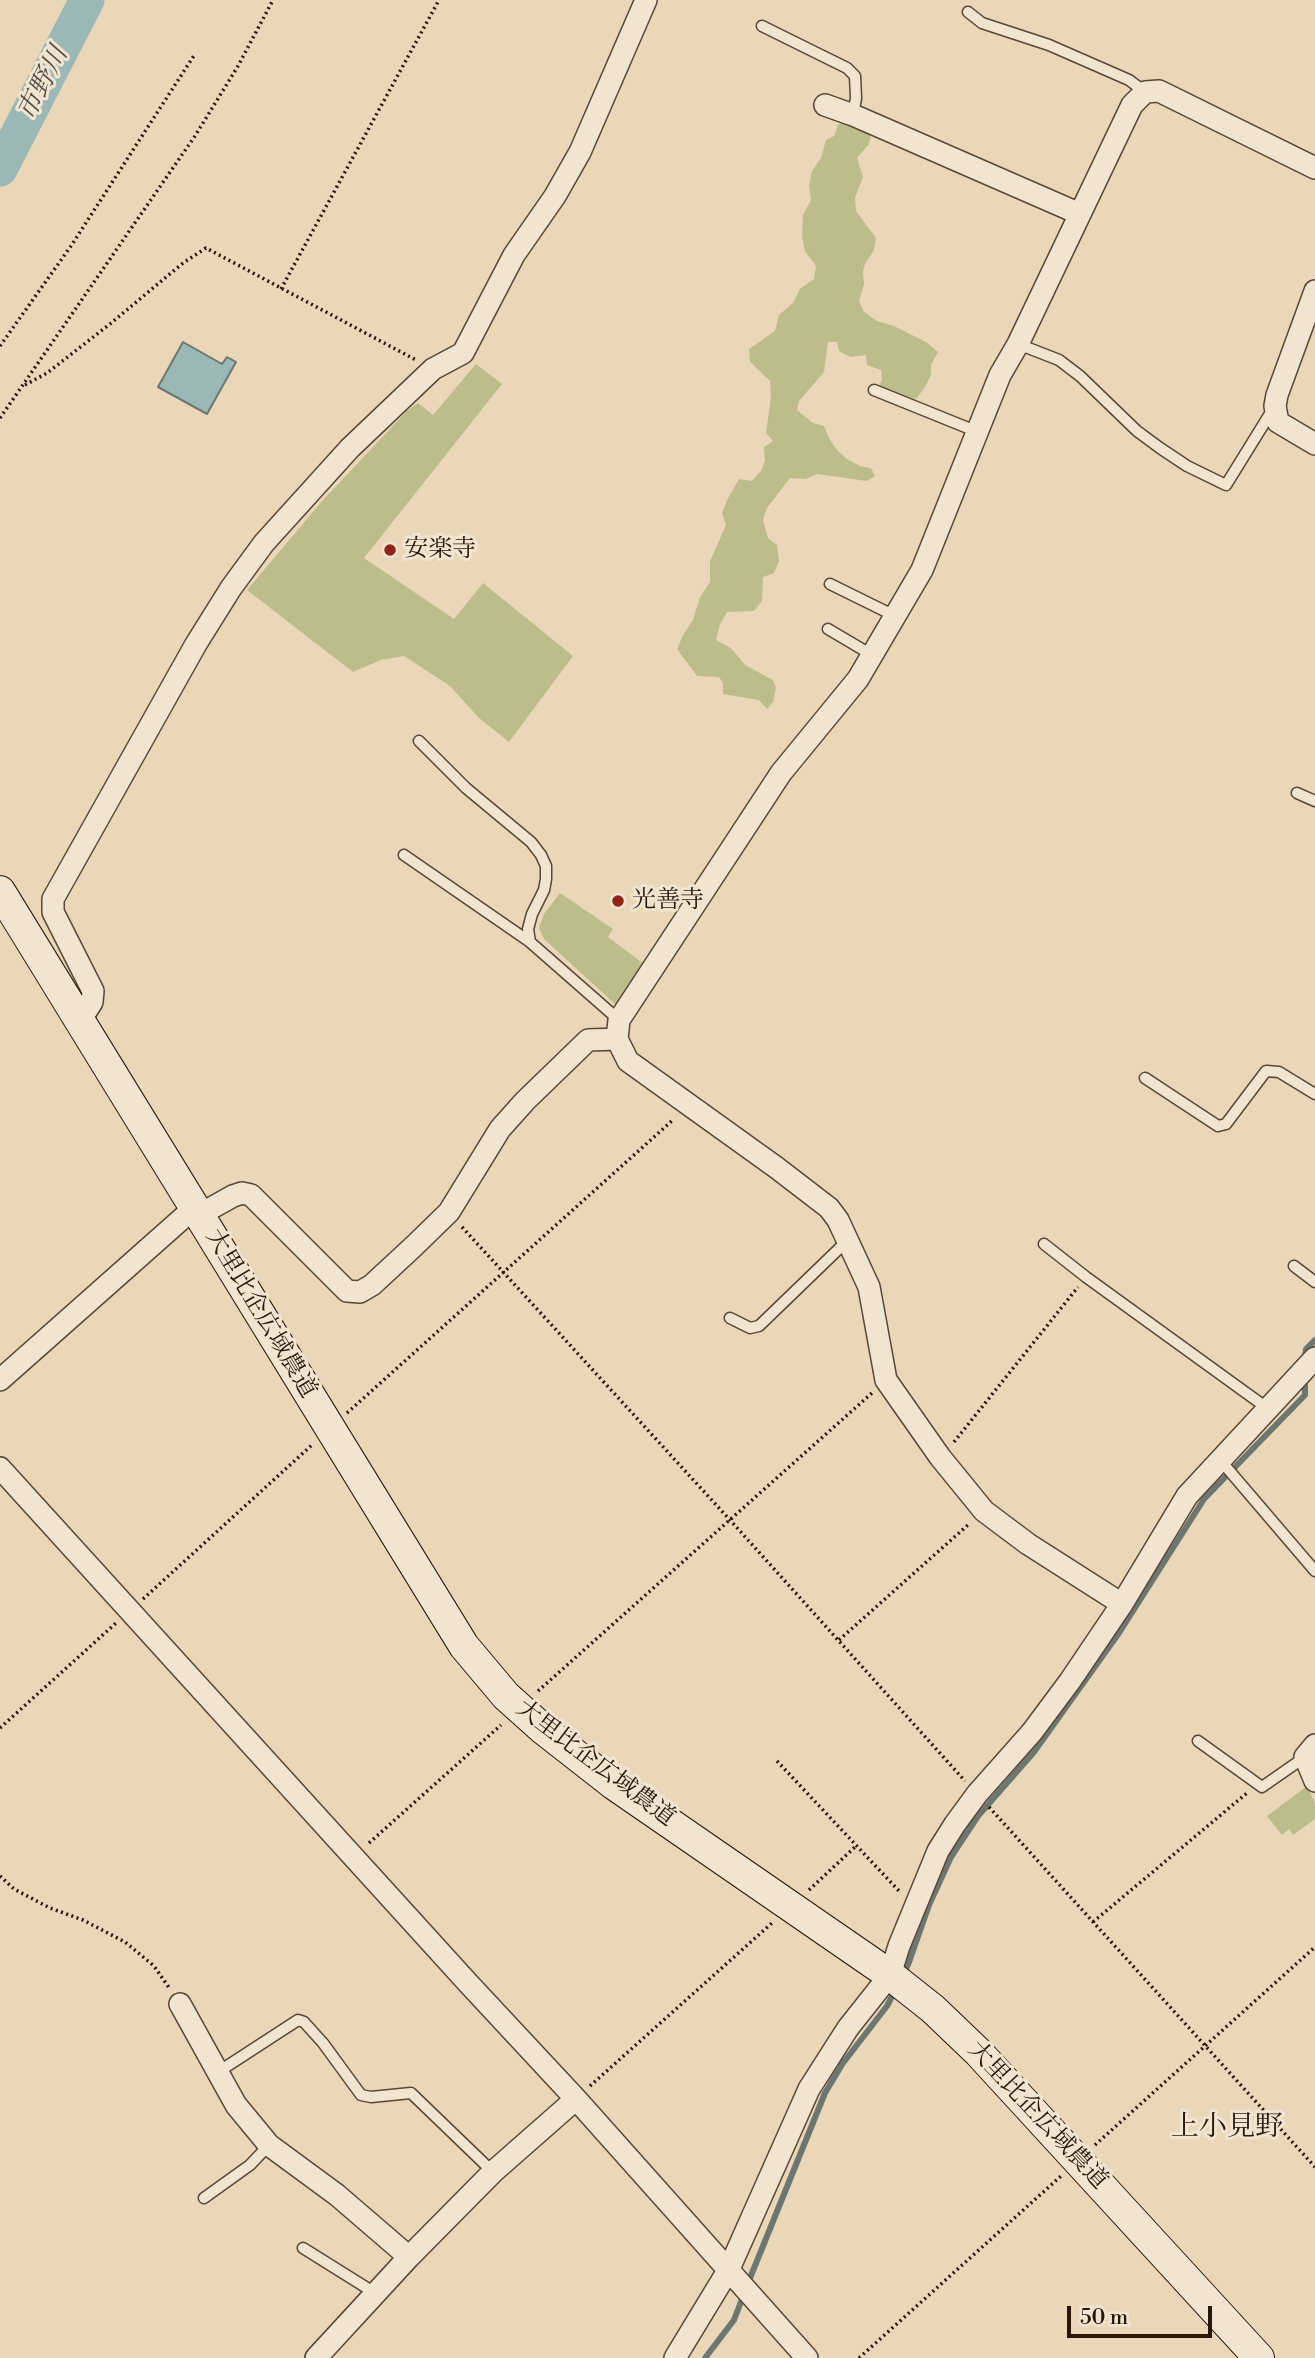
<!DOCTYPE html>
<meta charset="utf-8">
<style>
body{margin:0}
#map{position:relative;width:1315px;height:2358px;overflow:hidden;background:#ead7b8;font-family:"Libre Bodoni",serif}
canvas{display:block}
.scale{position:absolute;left:1067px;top:2306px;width:145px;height:32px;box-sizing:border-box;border:4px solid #29150a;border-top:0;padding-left:9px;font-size:21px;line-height:24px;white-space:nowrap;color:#29150a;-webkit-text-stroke:5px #f1e5d1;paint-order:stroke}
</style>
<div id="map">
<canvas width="1315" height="2358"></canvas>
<div class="scale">50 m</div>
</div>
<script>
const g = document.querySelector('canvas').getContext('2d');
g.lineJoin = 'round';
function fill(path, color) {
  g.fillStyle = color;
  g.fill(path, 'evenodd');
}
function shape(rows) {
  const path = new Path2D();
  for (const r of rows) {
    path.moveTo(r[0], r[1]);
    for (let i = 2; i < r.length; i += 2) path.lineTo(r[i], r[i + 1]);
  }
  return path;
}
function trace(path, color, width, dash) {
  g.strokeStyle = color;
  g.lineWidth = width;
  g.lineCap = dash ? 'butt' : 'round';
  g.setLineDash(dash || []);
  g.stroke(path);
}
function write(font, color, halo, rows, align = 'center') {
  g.font = font + ' "Libre Bodoni","Noto Serif JP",serif';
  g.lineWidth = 6;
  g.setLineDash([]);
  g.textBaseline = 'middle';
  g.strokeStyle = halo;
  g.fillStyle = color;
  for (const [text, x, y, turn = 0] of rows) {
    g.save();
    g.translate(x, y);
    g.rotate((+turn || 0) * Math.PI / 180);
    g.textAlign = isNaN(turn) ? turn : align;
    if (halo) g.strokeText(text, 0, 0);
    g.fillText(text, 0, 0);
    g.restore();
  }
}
fill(shape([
 [844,120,871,134,869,144,857,158,863,177,855,198,856,211,876,238,874,250,865,264,863,271,864,284,859,301,864,312,877,321,894,326,926,342,938,352,931,365,931,375,925,387,916,399,904,396,892,396,877,389,882,380,881,370,867,365,866,355,850,357,839,351,837,342,828,342,824,372,799,401,797,410,813,423,824,426,830,440,837,450,847,459,860,466,871,468,875,476,867,481,817,474,806,479,790,478,767,508,763,520,768,538,777,545,779,561,774,573,763,577,762,601,754,611,727,612,720,624,716,640,731,648,745,665,773,680,776,688,773,702,767,709,759,700,723,694,723,683,719,677,697,676,677,649,683,635,693,620,700,597,710,582,710,561,726,525,722,513,727,500,739,479,752,481,761,471,765,461,764,447,773,441,766,433,771,396,770,381,750,362,749,349,775,331,779,315,793,303,800,289,814,279,816,266,805,251,802,237,803,215,811,200,809,185,812,171,821,158,826,140,834,136,838,125],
 [476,364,502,384,364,558,454,619,483,583,573,656,509,742,479,718,450,686,404,656,381,660,353,672,247,590,323,500,407,411,418,403,433,415],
 [560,893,613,929,608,937,644,964,616,1005,544,939,539,928,544,914],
 [1307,1786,1315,1803,1315,1819,1293,1835,1289,1829,1282,1835,1267,1816]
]), '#bcbd8b');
const water = shape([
 [183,342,222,364,227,357,236,362,207,414,158,387,183,342]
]);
fill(water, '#9ab8b6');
trace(water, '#6d7771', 2);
trace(shape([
 [1305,1358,1306,1349,1315,1340],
 [903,1976,909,1962,929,1905,951,1857,978,1816,1034,1752,1119,1633,1204,1499,1305,1395,1305,1376],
 [748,2283,825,2093,843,2063,887,2006,896,1989],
 [705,2358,734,2320,744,2294]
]), '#6d7771', 6);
trace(shape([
 [0,169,87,0]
]), '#9ab8b6', 35);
const lane = shape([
 [968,12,982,23,1049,45,1129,80,1145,92],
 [762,26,847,68,855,76,856,98,853,115],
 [1018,344,1059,360,1080,376,1137,431,1160,448,1187,466,1226,485,1273,409],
 [874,390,978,432],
 [830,584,895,616],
 [828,629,872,655],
 [419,741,466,788,531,842,541,855,546,866,546,879,544,890,532,914,528,929,530,942],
 [1297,793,1315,801],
 [404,855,530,942,619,1020],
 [1145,1078,1218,1126,1226,1124,1266,1071,1279,1072,1315,1094],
 [1044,1244,1086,1277,1267,1408],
 [1294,1266,1315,1282],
 [730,1318,750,1328,759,1326,848,1240],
 [1221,1461,1315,1571],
 [1198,1741,1262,1787,1305,1757],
 [218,2072,298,2020,304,2022,323,2043,361,2095,371,2097,411,2093,493,2172],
 [204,2198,250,2165,269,2145],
 [303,2248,375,2293]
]);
const street = shape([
 [825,105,853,115,1080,214],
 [1315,291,1277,395,1275,406,1278,422,1315,444],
 [80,1021,92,1002,93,991,53,912,53,899,196,644,231,588,264,543,350,448,433,369,463,353,514,255,555,196,580,152,646,0],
 [199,1215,233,1196,242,1193,251,1195,347,1291,360,1292,372,1285,413,1247,449,1212,500,1129,525,1101,588,1040,617,1039],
 [0,1380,194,1208],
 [0,1468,468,1983,576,2099,807,2358],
 [1122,1604,1028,1544,984,1511,940,1457,886,1380,869,1287,838,1220,829,1208,777,1168,628,1061,617,1039,619,1020,781,773,858,679,922,570,1000,375,1018,344,1132,105,1145,92,1159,91,1315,168],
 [1315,1745,1305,1757,1315,1781],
 [180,2004,236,2105,269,2145,337,2195,409,2257],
 [316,2358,409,2257,493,2172,576,2099],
 [675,2358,729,2269,809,2089,848,2028,890,1975,899,1946,938,1851,955,1824,977,1794,1032,1732,1070,1681,1122,1604,1187,1496,1315,1358]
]);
const secondary = shape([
 [0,891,464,1646,506,1696,544,1730,613,1784,890,1975,933,2009,979,2053,1259,2358]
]);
trace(lane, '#594636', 13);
trace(street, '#594636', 24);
trace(secondary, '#29150a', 32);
trace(shape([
 [281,289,439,0],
 [0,346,71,246,195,54],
 [25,385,47,373,110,324,183,263,206,248,416,360],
 [0,418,195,136,238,66,273,0],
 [462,1227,730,1520,965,1781],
 [347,1413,674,1119],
 [954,1442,1078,1287],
 [143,1599,313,1444],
 [839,1640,969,1524],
 [538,1691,872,1393],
 [0,1728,116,1623],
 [777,1761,900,1892],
 [989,1807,1315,2167],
 [369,1843,501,1725],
 [0,1876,14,1889,50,1908,83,1920,125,1942,154,1966,170,1989],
 [809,1890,856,1846],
 [1093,1922,1247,1793],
 [590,2086,772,1923],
 [1095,2145,1315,1947],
 [859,2358,1061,2176]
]), '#29150a', 3.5, [2, 3.5]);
trace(lane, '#f1e5d1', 10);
trace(street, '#f1e5d1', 21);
trace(secondary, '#f1e5d1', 30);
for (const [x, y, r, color] of [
 [390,550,7,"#8f2418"],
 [618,901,7,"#8f2418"]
]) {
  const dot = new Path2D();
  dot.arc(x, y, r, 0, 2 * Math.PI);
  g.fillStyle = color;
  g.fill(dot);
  trace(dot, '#f1e5d1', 2.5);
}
write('24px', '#29150a', '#f1e5d1', [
 ["安楽寺",404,550],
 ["光善寺",632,901]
], 'left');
write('24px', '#29150a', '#f1e5d1', [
 ["大里比企広域農道",260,1314,59],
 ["大里比企広域農道",595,1764,37],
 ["大里比企広域農道",1037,2116,47]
]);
write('italic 26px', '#514e46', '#f1e5d1', [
 ["市野川",44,84,-63]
]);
write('28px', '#29150a', '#f1e5d1', [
 ["上小見野",1227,2128]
]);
</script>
